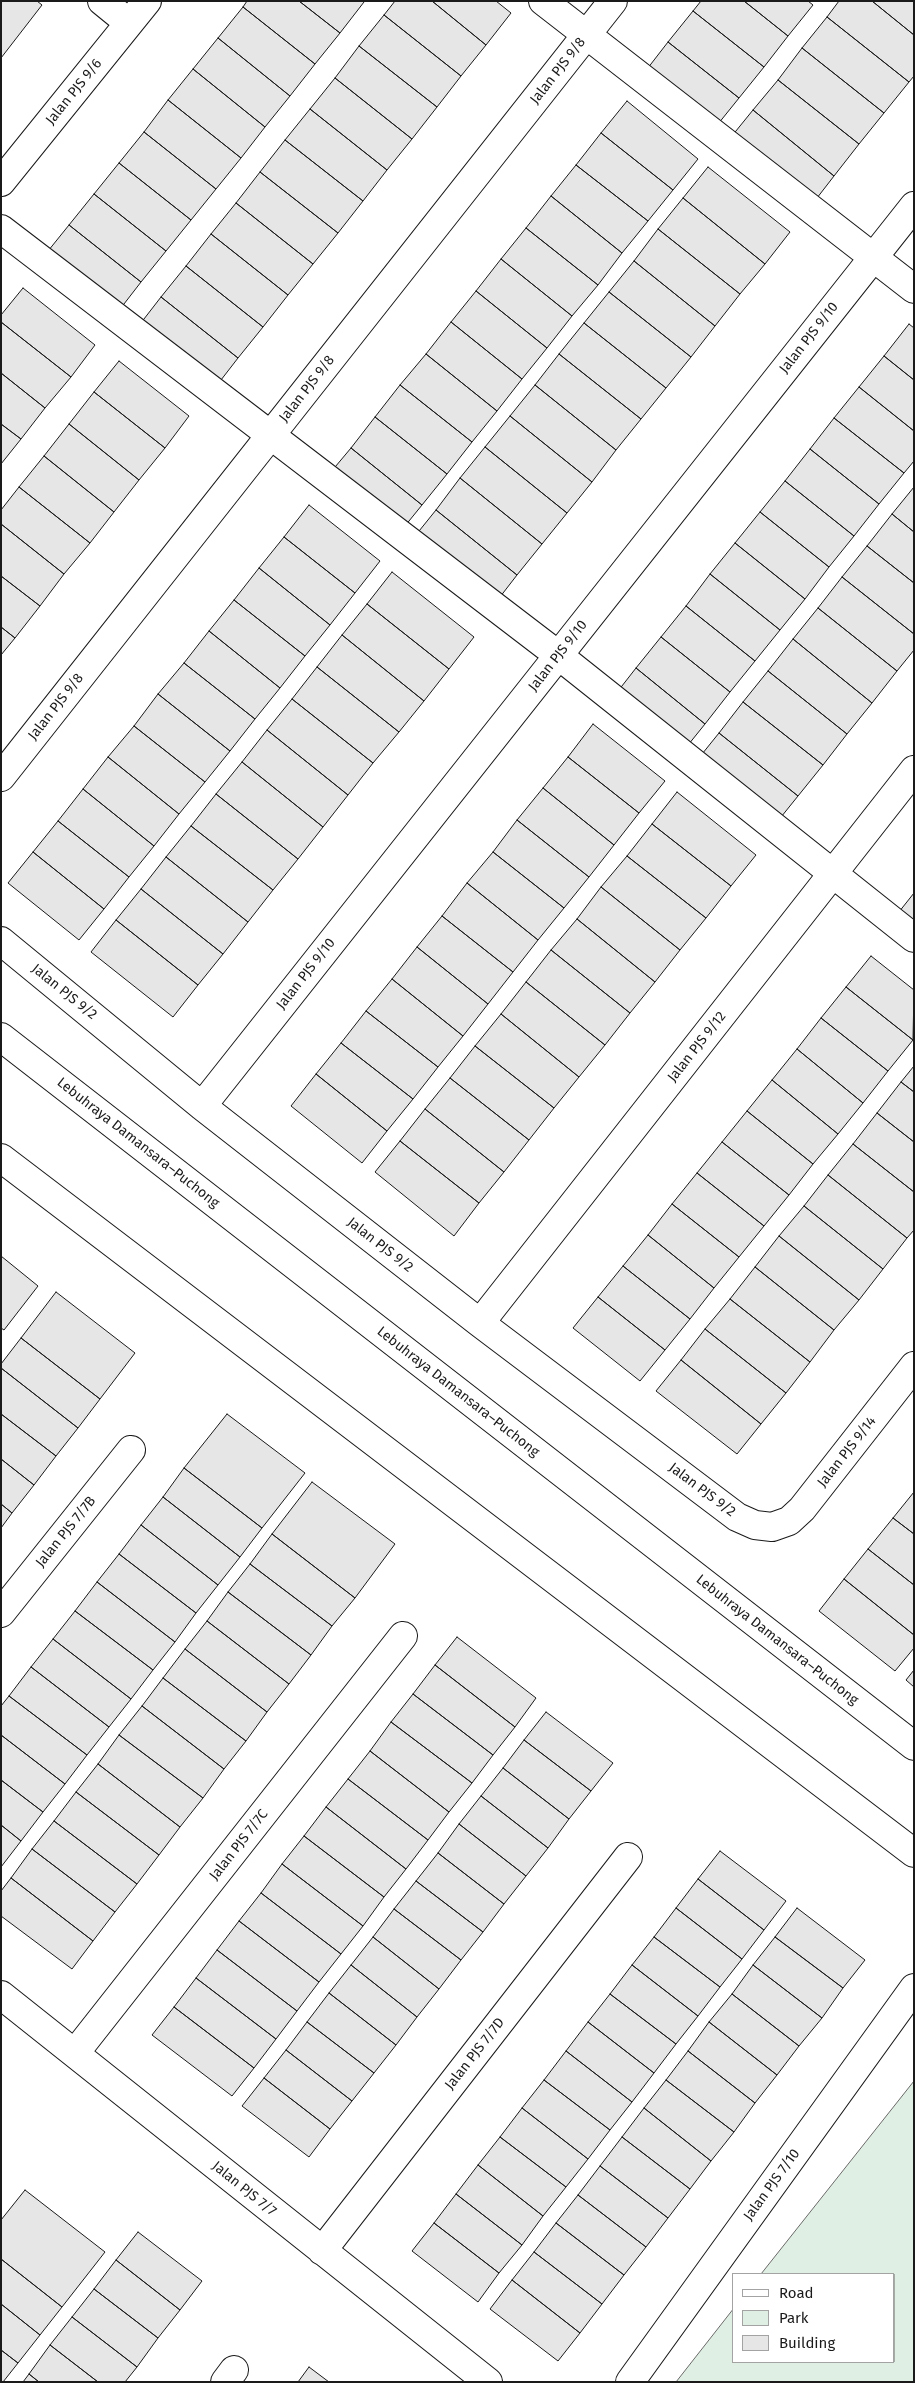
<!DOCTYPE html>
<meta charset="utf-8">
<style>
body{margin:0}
#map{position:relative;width:915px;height:2383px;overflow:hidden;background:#fff;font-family:"Fira Sans",sans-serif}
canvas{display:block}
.frame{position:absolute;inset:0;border:2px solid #1a1a1a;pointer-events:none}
.legend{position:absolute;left:732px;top:2273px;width:162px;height:90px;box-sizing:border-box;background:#fff;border:1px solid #a3a3a3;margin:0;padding:6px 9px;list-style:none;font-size:15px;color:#1a1a1a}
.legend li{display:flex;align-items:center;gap:10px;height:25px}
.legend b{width:25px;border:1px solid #a3a3a3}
</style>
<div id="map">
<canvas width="915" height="2383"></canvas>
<div class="frame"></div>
<ul class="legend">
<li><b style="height:6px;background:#fff"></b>Road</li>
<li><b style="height:14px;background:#e0efe3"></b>Park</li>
<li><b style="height:14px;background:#e6e6e6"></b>Building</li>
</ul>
</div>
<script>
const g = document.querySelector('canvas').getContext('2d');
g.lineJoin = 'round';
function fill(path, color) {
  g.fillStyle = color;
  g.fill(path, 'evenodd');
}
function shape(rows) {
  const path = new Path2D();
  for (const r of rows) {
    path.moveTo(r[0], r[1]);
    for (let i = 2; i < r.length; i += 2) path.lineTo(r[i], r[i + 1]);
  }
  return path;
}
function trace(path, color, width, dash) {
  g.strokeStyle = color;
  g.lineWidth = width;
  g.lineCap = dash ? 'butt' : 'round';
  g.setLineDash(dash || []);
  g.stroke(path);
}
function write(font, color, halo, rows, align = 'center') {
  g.font = font + ' "Fira Sans",sans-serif';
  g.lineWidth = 4;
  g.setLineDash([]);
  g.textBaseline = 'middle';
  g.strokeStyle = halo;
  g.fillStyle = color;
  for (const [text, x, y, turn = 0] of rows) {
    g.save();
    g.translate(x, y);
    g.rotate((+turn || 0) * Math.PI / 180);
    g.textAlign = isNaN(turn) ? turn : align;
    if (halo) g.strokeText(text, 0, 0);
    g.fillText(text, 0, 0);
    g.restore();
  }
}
const green = shape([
 [914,2081,914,2382,676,2382,734,2308,734,2362,894,2362,894,2274,761,2274,914,2081]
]);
fill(green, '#e0efe3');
trace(green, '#6a6a6a', 1);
const building = shape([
 [1,1,37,1,42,5,1,58,1,1],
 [247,1,299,1,340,33,315,64,243,7,247,1],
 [299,1,363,1,364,2,340,33,299,1],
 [395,1,432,1,486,45,461,76,384,15,395,1],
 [432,1,496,1,511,13,486,45,432,1],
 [701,1,744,1,788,36,764,67,693,11,701,1],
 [744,1,808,1,813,5,788,36,744,1],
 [839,1,872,1,914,35,914,76,909,82,827,17,839,1],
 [872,1,914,1,914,35,872,1],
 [243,7,315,64,290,96,218,38,243,7],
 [693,11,764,67,739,98,668,42,693,11],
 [384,15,461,76,437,107,359,46,384,15],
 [827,17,909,82,884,113,802,48,827,17],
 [218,38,290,96,265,127,193,69,218,38],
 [668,42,739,98,714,129,644,73,668,42],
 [359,46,437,107,412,139,335,78,359,46],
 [802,48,884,113,859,144,778,80,802,48],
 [193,69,265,127,241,158,168,100,193,69],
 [335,78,412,139,387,170,310,109,335,78],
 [778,80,859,144,834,176,753,110,778,80],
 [168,100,241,158,216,189,144,132,168,100],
 [627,101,698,159,673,190,601,133,627,101],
 [310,109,387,170,363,201,285,140,310,109],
 [753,110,834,176,810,207,727,142,753,110],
 [144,132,216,189,191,220,119,163,144,132],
 [601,133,673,190,648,221,576,165,601,133],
 [285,140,363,201,338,233,260,172,285,140],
 [119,163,191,220,166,251,94,194,119,163],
 [576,165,648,221,622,253,551,196,576,165],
 [708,167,790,232,765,264,683,198,708,167],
 [260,172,338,233,313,264,236,203,260,172],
 [94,194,166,251,141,282,69,225,94,194],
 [551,196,622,253,598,285,526,228,551,196],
 [683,198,765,264,740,294,658,229,683,198],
 [236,203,313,264,288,295,211,234,236,203],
 [69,225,141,282,117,313,44,256,69,225],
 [526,228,598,285,572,316,501,259,526,228],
 [658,229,740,294,715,326,634,261,658,229],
 [211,234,288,295,263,327,186,266,211,234],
 [501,259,572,316,547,348,476,291,501,259],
 [634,261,715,326,691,357,609,292,634,261],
 [186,266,263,327,238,358,161,297,186,266],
 [23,288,95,345,71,377,1,322,1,315,23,288],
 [476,291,547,348,522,379,451,322,476,291],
 [609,292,691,357,666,388,584,323,609,292],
 [161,297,238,358,214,389,137,328,161,297],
 [1,322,71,377,45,408,1,373,1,322],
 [451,322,522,379,497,411,426,354,451,322],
 [584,323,666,388,641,419,559,354,584,323],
 [909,324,914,328,914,380,884,356,909,324],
 [426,354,497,411,472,442,400,385,426,354],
 [559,354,641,419,616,450,535,385,559,354],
 [884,356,914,380,914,431,859,387,884,356],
 [119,361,189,416,165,448,94,392,119,361],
 [1,373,45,408,21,439,1,424,1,373],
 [400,385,472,442,447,474,375,417,400,385],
 [535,385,616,450,592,482,510,416,535,385],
 [859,387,914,431,914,461,904,473,834,418,859,387],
 [94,392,165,448,139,480,69,424,94,392],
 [510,416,592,482,567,513,485,447,510,416],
 [375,417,447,474,422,505,351,448,375,417],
 [834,418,904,473,879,504,810,449,834,418],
 [1,424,21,439,1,464,1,424],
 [69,424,139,480,114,512,44,456,69,424],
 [485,447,567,513,542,544,460,478,485,447],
 [351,448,422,505,396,537,325,479,351,448],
 [810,449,879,504,854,536,785,481,810,449],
 [44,456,114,512,90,543,19,487,44,456],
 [460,478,542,544,517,575,436,510,460,478],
 [785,481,854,536,829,567,760,512,785,481],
 [19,487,90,543,64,574,1,524,1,510,19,487],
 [914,487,914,532,892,514,914,487],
 [309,505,380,561,355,593,284,537,309,505],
 [436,510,517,575,493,606,411,541,436,510],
 [760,512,829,567,805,599,735,543,760,512],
 [892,514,914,532,914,583,867,546,892,514],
 [1,524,64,574,40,606,1,576,1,524],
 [284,537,355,593,330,625,259,568,284,537],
 [735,543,805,599,780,630,710,574,735,543],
 [867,546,914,583,914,634,842,577,867,546],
 [259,568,330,625,305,656,234,600,259,568],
 [392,572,474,637,449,669,367,604,392,572],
 [710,574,780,630,755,661,686,606,710,574],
 [1,576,40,606,15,638,1,627,1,576],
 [842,577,914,634,914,650,897,671,818,608,842,577],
 [234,600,305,656,280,688,209,631,234,600],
 [367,604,449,669,424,701,342,635,367,604],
 [686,606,755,661,730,692,661,637,686,606],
 [818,608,897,671,872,703,793,639,818,608],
 [1,627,15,638,1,655,1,627],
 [209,631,280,688,255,719,184,663,209,631],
 [342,635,424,701,399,732,317,667,342,635],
 [661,637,730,692,705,724,636,668,661,637],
 [793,639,872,703,847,734,768,671,793,639],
 [184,663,255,719,230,751,158,694,184,663],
 [317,667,399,732,373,763,292,699,317,667],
 [636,668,705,724,680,755,611,700,636,668],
 [768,671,847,734,823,765,743,702,768,671],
 [158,694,230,751,205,782,134,726,158,694],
 [292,699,373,763,348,795,267,730,292,699],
 [743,702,823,765,798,796,719,733,743,702],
 [593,724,665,781,639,813,568,757,593,724],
 [134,726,205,782,179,814,108,757,134,726],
 [267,730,348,795,323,827,242,762,267,730],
 [719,733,798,796,773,827,694,764,719,733],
 [108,757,179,814,154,846,83,789,108,757],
 [568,757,639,813,614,845,543,788,568,757],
 [242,762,323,827,298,859,216,794,242,762],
 [543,788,614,845,589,877,517,820,543,788],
 [83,789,154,846,129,877,58,821,83,789],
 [677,792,756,855,731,886,652,824,677,792],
 [216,794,298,859,273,890,191,826,216,794],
 [517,820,589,877,564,908,493,852,517,820],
 [58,821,129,877,104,909,33,852,58,821],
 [652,824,731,886,706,918,627,856,652,824],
 [191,826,273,890,248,922,166,857,191,826],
 [33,852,104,909,79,940,8,883,33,852],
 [493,852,564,908,538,940,467,883,493,852],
 [627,856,706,918,680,950,601,887,627,856],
 [166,857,248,922,223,954,141,889,166,857],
 [467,883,538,940,513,972,442,916,467,883],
 [601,887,680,950,655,982,577,919,601,887],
 [141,889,223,954,198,985,116,920,141,889],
 [914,893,914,940,891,922,914,893],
 [442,916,513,972,488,1004,417,947,442,916],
 [577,919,655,982,630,1013,551,950,577,919],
 [116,920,198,985,173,1017,91,952,116,920],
 [417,947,488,1004,463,1036,392,979,417,947],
 [551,950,630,1013,605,1045,526,982,551,950],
 [871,956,914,990,913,1040,846,987,871,956],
 [392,979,463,1036,438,1067,366,1011,392,979],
 [526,982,605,1045,579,1077,501,1014,526,982],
 [846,987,913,1040,888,1071,821,1018,846,987],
 [366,1011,438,1067,413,1099,341,1043,366,1011],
 [501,1014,579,1077,554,1108,475,1046,501,1014],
 [821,1018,888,1071,863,1103,797,1049,821,1018],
 [341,1043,413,1099,387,1131,316,1074,341,1043],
 [475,1046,554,1108,529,1140,450,1078,475,1046],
 [797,1049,863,1103,838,1134,772,1080,797,1049],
 [914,1066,914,1092,901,1082,914,1066],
 [316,1074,387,1131,362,1163,291,1106,316,1074],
 [450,1078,529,1140,504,1172,425,1109,450,1078],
 [772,1080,838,1134,813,1164,747,1111,772,1080],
 [901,1082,914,1092,914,1142,877,1113,901,1082],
 [425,1109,504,1172,479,1203,400,1141,425,1109],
 [747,1111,813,1164,789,1195,722,1142,747,1111],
 [877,1113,914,1142,914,1192,853,1144,877,1113],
 [400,1141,479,1203,454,1236,375,1172,400,1141],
 [722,1142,789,1195,764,1226,697,1173,722,1142],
 [853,1144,914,1192,914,1230,907,1238,828,1175,853,1144],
 [697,1173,764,1226,739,1257,672,1204,697,1173],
 [828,1175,907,1238,883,1269,804,1206,828,1175],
 [672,1204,739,1257,714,1288,648,1235,672,1204],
 [804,1206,883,1269,859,1300,779,1236,804,1206],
 [648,1235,714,1288,690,1319,623,1266,648,1235],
 [779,1236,859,1300,834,1330,755,1267,779,1236],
 [1,1256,38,1286,4,1330,1,1328,1,1256],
 [623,1266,690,1319,665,1350,598,1297,623,1266],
 [755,1267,834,1330,810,1362,730,1299,755,1267],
 [56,1292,135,1353,100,1399,21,1338,56,1292],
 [598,1297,665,1350,640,1381,573,1328,598,1297],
 [730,1299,810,1362,786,1393,705,1329,730,1299],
 [705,1329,786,1393,761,1424,681,1360,705,1329],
 [21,1338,100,1399,78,1428,1,1368,1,1364,21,1338],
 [681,1360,761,1424,737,1454,656,1391,681,1360],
 [1,1368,78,1428,56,1456,1,1414,1,1368],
 [1,1414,56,1456,34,1485,1,1459,1,1414],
 [227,1414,305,1473,262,1528,184,1468,227,1414],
 [1,1459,34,1485,12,1513,1,1504,1,1459],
 [184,1468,262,1528,240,1557,163,1497,184,1468],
 [312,1482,395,1544,355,1598,272,1534,312,1482],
 [914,1492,914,1534,893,1518,914,1492],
 [163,1497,240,1557,218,1585,141,1525,163,1497],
 [1,1504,12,1513,1,1528,1,1504],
 [893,1518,914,1534,914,1585,868,1549,893,1518],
 [141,1525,218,1585,196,1613,119,1554,141,1525],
 [272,1534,355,1598,332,1626,250,1564,272,1534],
 [868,1549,914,1585,914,1635,844,1579,868,1549],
 [119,1554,196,1613,175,1642,97,1582,119,1554],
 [250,1564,332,1626,311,1655,228,1592,250,1564],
 [844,1579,914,1635,914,1648,895,1671,819,1611,844,1579],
 [97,1582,175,1642,153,1670,75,1611,97,1582],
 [228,1592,311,1655,289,1684,207,1621,228,1592],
 [75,1611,153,1670,131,1699,53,1639,75,1611],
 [207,1621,289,1684,267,1712,185,1649,207,1621],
 [457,1637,536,1698,515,1727,435,1665,457,1637],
 [53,1639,131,1699,109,1727,31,1667,53,1639],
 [185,1649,267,1712,246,1741,163,1678,185,1649],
 [435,1665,515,1727,493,1755,413,1694,435,1665],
 [31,1667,109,1727,87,1755,9,1696,31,1667],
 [914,1670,914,1687,906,1680,914,1670],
 [163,1678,246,1741,224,1769,142,1706,163,1678],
 [413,1694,493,1755,472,1783,391,1722,413,1694],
 [9,1696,87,1755,65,1784,1,1735,1,1706,9,1696],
 [142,1706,224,1769,203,1798,119,1735,142,1706],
 [546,1712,613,1763,591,1791,524,1740,546,1712],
 [391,1722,472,1783,449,1812,370,1751,391,1722],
 [1,1735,65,1784,43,1812,1,1780,1,1735],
 [119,1735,203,1798,180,1827,98,1764,119,1735],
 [524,1740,591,1791,569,1819,503,1768,524,1740],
 [370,1751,449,1812,428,1840,348,1779,370,1751],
 [98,1764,180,1827,159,1855,76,1792,98,1764],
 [503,1768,569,1819,548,1848,481,1796,503,1768],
 [348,1779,428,1840,406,1869,326,1807,348,1779],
 [1,1780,43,1812,21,1841,1,1825,1,1780],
 [76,1792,159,1855,137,1884,54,1821,76,1792],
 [481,1796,548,1848,526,1876,459,1824,481,1796],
 [326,1807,406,1869,384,1897,304,1836,326,1807],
 [54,1821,137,1884,115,1912,32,1849,54,1821],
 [459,1824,526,1876,504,1904,438,1853,459,1824],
 [1,1825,21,1841,1,1867,1,1825],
 [304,1836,384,1897,363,1926,282,1864,304,1836],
 [32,1849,115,1912,93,1941,11,1878,32,1849],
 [720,1851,786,1901,764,1930,698,1879,720,1851],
 [438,1853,504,1904,483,1932,416,1881,438,1853],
 [282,1864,363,1926,341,1954,261,1893,282,1864],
 [11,1878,93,1941,72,1969,1,1916,1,1891,11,1878],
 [698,1879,764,1930,742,1959,676,1908,698,1879],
 [416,1881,483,1932,461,1960,394,1909,416,1881],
 [261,1893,341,1954,319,1982,239,1921,261,1893],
 [676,1908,742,1959,720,1987,654,1937,676,1908],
 [797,1908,865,1960,843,1988,775,1937,797,1908],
 [394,1909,461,1960,439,1989,373,1937,394,1909],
 [239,1921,319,1982,297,2011,217,1950,239,1921],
 [373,1937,439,1989,417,2017,351,1965,373,1937],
 [654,1937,720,1987,698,2016,632,1965,654,1937],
 [775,1937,843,1988,822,2018,753,1965,775,1937],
 [217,1950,297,2011,276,2039,196,1978,217,1950],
 [351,1965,417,2017,396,2045,329,1993,351,1965],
 [632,1965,698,2016,676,2044,610,1994,632,1965],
 [753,1965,822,2018,799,2046,732,1994,753,1965],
 [196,1978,276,2039,254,2068,174,2007,196,1978],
 [329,1993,396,2045,374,2073,307,2022,329,1993],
 [610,1994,676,2044,654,2073,588,2022,610,1994],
 [732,1994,799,2046,777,2075,709,2022,732,1994],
 [174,2007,254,2068,232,2096,152,2035,174,2007],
 [307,2022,374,2073,352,2101,286,2050,307,2022],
 [588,2022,654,2073,632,2102,566,2051,588,2022],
 [709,2022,777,2075,755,2103,688,2051,709,2022],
 [286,2050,352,2101,330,2129,264,2078,286,2050],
 [566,2051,632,2102,610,2130,544,2080,566,2051],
 [688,2051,755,2103,734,2132,666,2080,688,2051],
 [264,2078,330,2129,309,2157,242,2106,264,2078],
 [544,2080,610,2130,588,2159,522,2108,544,2080],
 [666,2080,734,2132,711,2161,644,2108,666,2080],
 [522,2108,588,2159,566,2187,500,2137,522,2108],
 [644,2108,711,2161,690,2189,622,2137,644,2108],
 [500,2137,566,2187,543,2216,478,2165,500,2137],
 [622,2137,690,2189,668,2218,600,2166,622,2137],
 [478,2165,543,2216,522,2245,456,2194,478,2165],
 [600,2166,668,2218,646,2247,578,2195,600,2166],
 [25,2190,105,2252,62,2307,1,2259,1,2220,25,2190],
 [456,2194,522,2245,499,2273,434,2223,456,2194],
 [578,2195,646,2247,624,2275,556,2223,578,2195],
 [434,2223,499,2273,478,2302,412,2251,434,2223],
 [556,2223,624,2275,602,2304,534,2252,556,2223],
 [138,2232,202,2281,180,2310,116,2260,138,2232],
 [534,2252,602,2304,580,2333,512,2280,534,2252],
 [1,2259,62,2307,40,2335,1,2304,1,2259],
 [116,2260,180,2310,158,2338,94,2289,116,2260],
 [512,2280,580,2333,558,2361,490,2309,512,2280],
 [94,2289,158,2338,137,2367,72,2317,94,2289],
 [1,2304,40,2335,18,2363,1,2350,1,2304],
 [72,2317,137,2367,125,2382,98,2382,50,2345,72,2317],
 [50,2345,98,2382,39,2382,29,2374,50,2345],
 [1,2350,18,2363,3,2382,1,2382,1,2350],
 [309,2367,329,2382,298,2382,309,2367],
 [29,2374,39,2382,23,2382,29,2374]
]);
fill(building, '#e6e6e6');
trace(building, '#1a1a1a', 1);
const minor = shape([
 [102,1,129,23],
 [543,1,914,289],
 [1,182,147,1],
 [1,229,558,655,914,938],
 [1,777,613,1],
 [1,941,202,1106,480,1323,737,1517,755,1525,772,1527,789,1521,802,1509,914,1366],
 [202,1106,914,206],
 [480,1323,914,770],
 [1,1613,131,1450],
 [1,1995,488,2382],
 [75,2053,403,1636],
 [322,2251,628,1857],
 [225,2382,234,2370],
 [630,2382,914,1988]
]);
const highway = shape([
 [1,1037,914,1746],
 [1,1158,914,1853]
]);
trace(minor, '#1a1a1a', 30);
trace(highway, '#1a1a1a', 30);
trace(minor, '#fff', 28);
trace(highway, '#fff', 28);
write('14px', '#1a1a1a', '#fff', [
 ["Jalan PJS 9/8",558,71,-52],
 ["Jalan PJS 9/6",74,92,-51],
 ["Jalan PJS 9/10",809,338,-52],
 ["Jalan PJS 9/8",307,389,-52],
 ["Jalan PJS 9/10",558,656,-52],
 ["Jalan PJS 9/8",56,707,-52],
 ["Jalan PJS 9/10",306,974,-52],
 ["Jalan PJS 9/2",64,992,39],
 ["Jalan PJS 9/12",697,1047,-52],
 ["Lebuhraya Damansara–Puchong",138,1143,38],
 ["Jalan PJS 9/2",380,1245,38],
 ["Lebuhraya Damansara–Puchong",458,1392,38],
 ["Jalan PJS 9/14",847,1452,-52],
 ["Jalan PJS 9/2",702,1490,37],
 ["Jalan PJS 7/7B",66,1532,-51],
 ["Lebuhraya Damansara–Puchong",777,1640,38],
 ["Jalan PJS 7/7C",239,1845,-52],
 ["Jalan PJS 7/7D",475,2054,-52],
 ["Jalan PJS 7/10",772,2185,-54],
 ["Jalan PJS 7/7",244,2189,39]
]);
</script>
